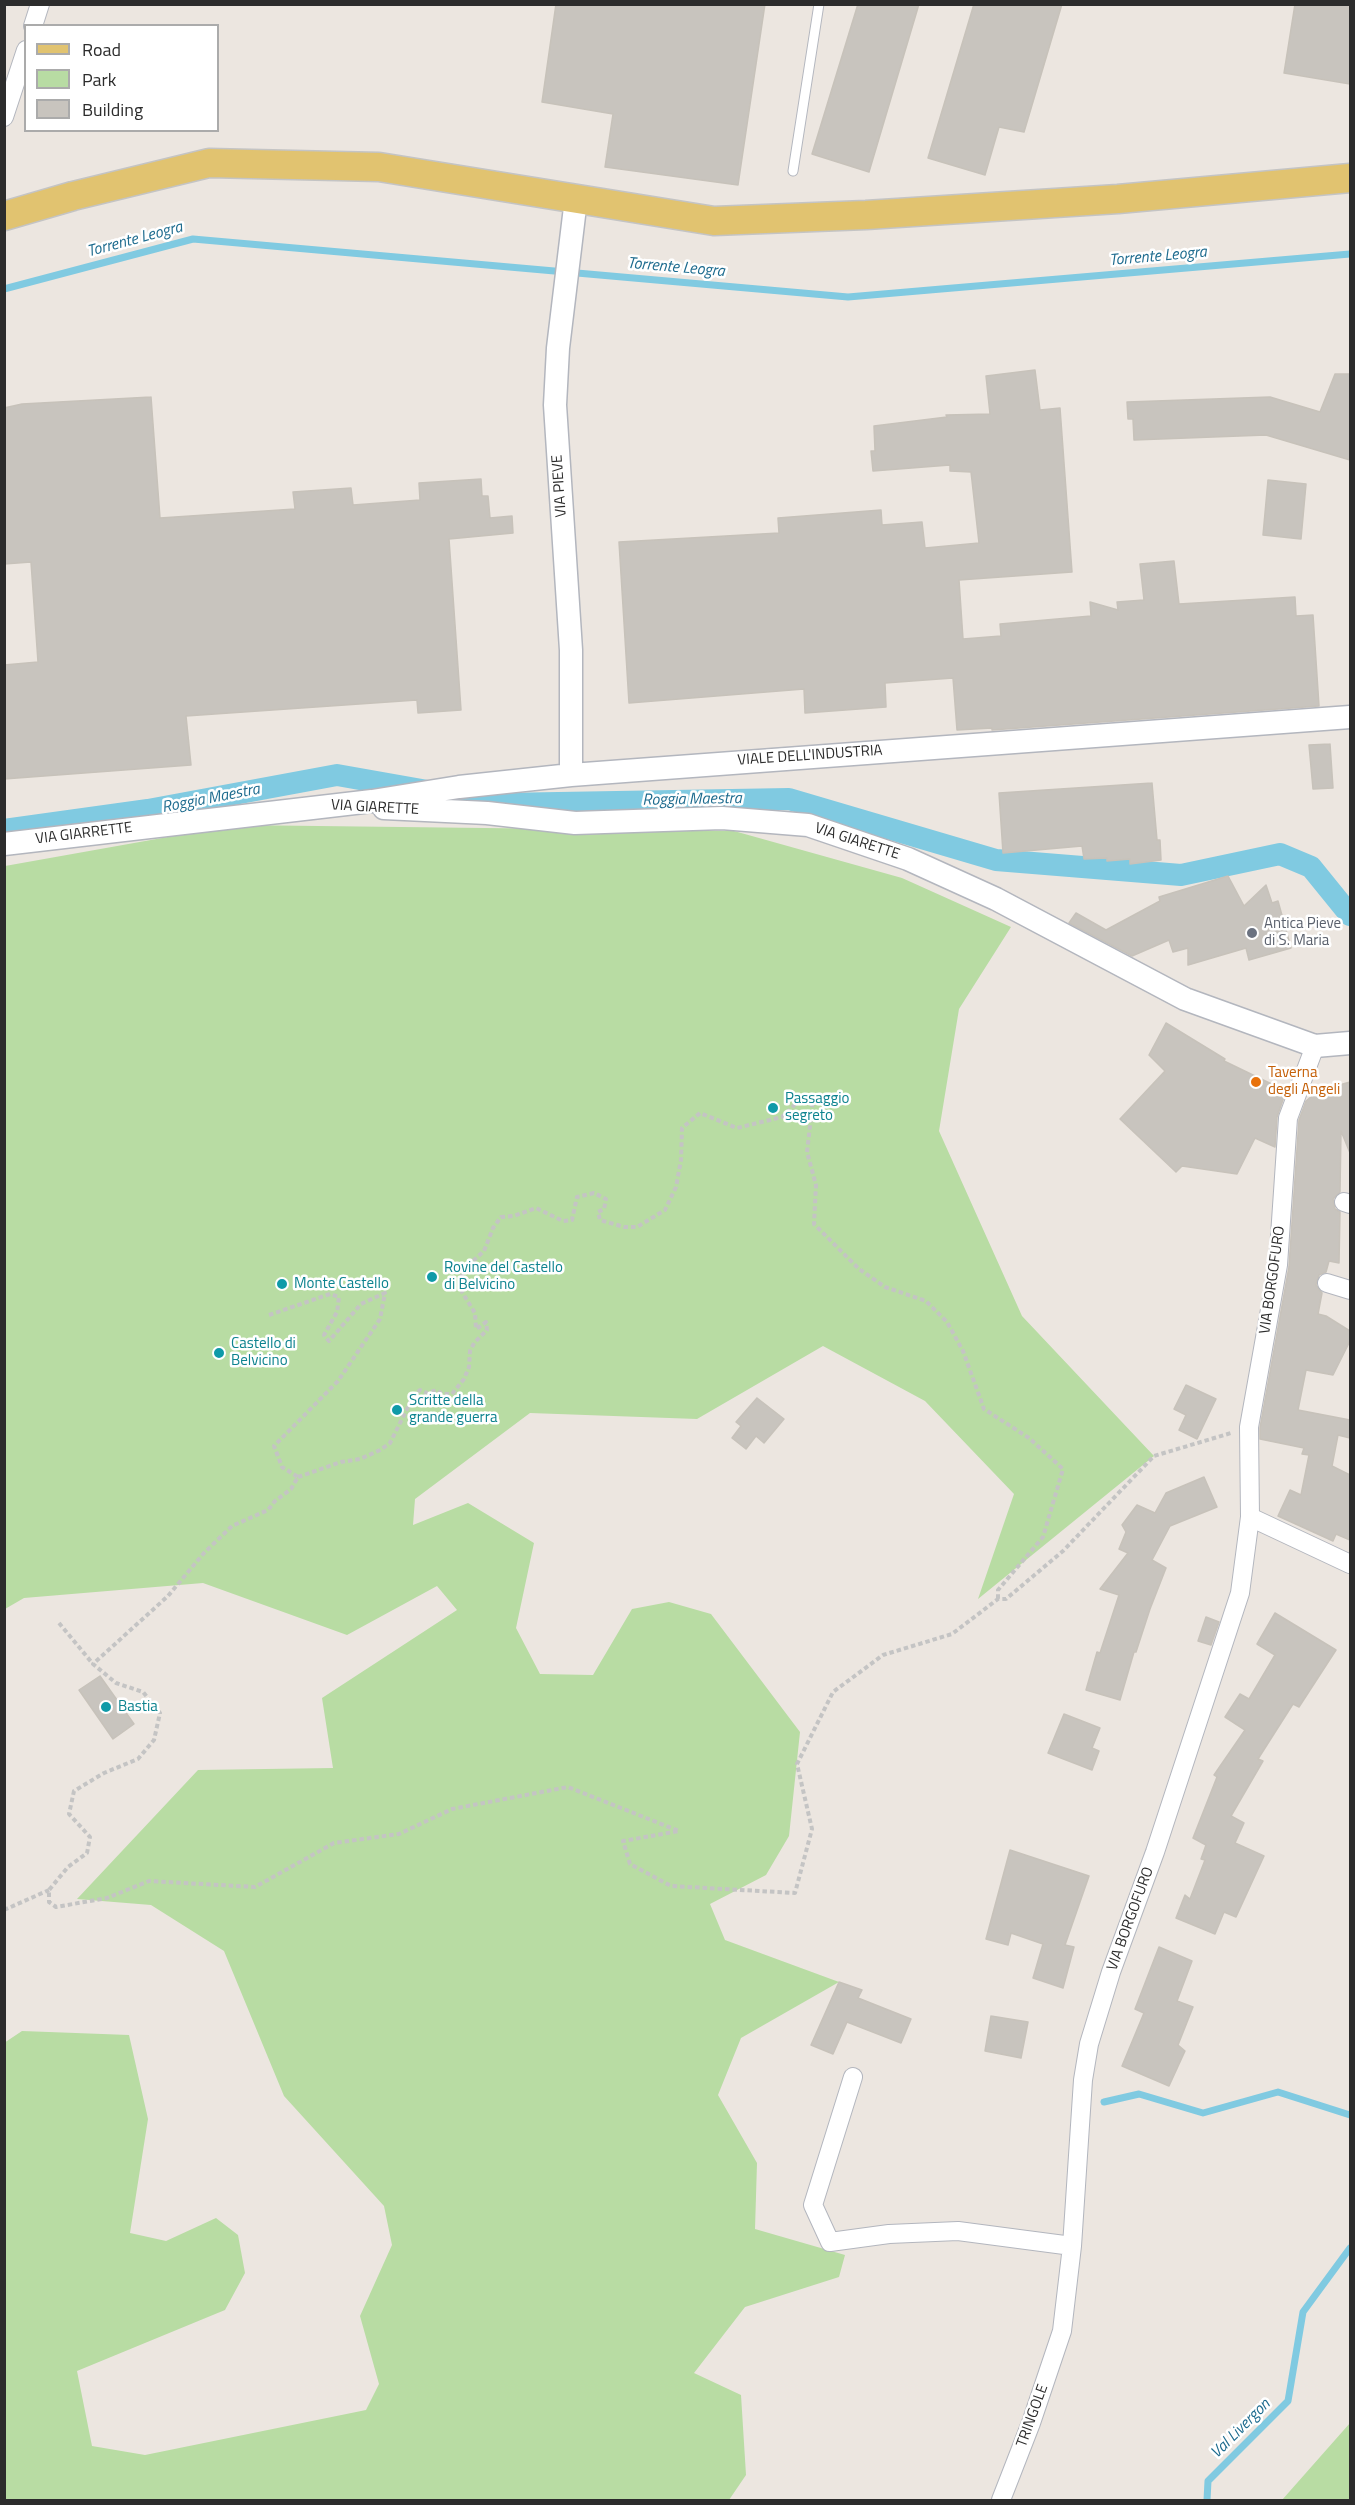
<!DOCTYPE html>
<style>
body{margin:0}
#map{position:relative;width:1355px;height:2505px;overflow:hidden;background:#ece6e0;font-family:"Titillium Web",sans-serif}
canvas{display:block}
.frame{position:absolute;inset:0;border:6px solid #2c2c2c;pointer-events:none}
.legend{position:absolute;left:24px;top:24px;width:195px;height:108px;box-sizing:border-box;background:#fff;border:2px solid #ababab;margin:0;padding:8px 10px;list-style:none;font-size:18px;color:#2c2c2c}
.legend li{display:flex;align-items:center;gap:12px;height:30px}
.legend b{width:30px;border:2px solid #ababab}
</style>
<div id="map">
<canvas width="1355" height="2505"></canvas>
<div class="frame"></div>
<ul class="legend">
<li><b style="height:8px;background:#e1c370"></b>Road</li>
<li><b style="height:16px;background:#b8dca3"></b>Park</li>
<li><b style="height:16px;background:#c8c4be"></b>Building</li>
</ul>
</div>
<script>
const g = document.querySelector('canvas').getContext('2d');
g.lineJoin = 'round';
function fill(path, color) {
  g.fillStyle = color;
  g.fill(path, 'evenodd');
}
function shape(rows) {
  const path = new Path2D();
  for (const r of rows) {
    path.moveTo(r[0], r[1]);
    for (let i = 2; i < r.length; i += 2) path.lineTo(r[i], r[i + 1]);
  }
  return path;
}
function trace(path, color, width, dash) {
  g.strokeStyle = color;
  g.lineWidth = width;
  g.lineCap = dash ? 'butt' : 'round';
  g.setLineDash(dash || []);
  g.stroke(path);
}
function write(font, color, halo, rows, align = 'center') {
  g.font = font + ' "Titillium Web",sans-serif';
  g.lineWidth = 5;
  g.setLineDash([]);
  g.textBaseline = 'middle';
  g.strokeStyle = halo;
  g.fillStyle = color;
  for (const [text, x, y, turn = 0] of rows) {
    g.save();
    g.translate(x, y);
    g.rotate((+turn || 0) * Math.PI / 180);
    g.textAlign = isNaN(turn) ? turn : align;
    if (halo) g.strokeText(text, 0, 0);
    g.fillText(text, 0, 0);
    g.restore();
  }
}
fill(shape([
 [235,825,734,831,902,878,1011,927,959,1009,939,1131,1022,1316,1154,1456,978,1599,1014,1494,925,1401,823,1346,697,1419,530,1413,415,1499,413,1525,468,1503,534,1543,516,1628,540,1674,593,1675,632,1609,669,1602,711,1614,800,1732,789,1836,766,1875,710,1904,725,1940,839,1982,741,2038,718,2095,757,2163,755,2229,845,2255,839,2277,745,2307,694,2373,741,2395,746,2475,729,2500,5,2500,4,2043,22,2031,129,2035,148,2119,130,2233,166,2241,216,2218,238,2235,245,2273,225,2310,77,2371,92,2446,145,2455,366,2410,379,2384,360,2316,392,2245,384,2206,284,2096,224,1951,151,1905,77,1899,198,1770,333,1768,322,1698,457,1610,437,1586,347,1635,203,1583,24,1598,5,1609,5,866],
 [1350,2423,1350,2500,1282,2500]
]), '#b8dca3');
trace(shape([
 [4,289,193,239,848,297,1350,254],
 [1104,2102,1139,2094,1203,2113,1278,2092,1350,2115],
 [1207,2500,1208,2481,1288,2401,1303,2312,1350,2248]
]), '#80cae1', 7);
trace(shape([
 [4,830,148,810,337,775,501,804,789,799,996,860,1181,875,1280,854,1311,867,1350,915]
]), '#80cae1', 22);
const building = shape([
 [556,4,765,4,738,185,605,167,613,114,542,102,556,4],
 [858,4,919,4,869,172,812,154,858,4],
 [974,4,1062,4,1024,132,999,127,985,175,928,158,974,4],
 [1295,4,1350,4,1350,84,1284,73,1295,4],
 [1035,370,1040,410,1060,408,1072,572,959,580,963,639,1001,636,1000,624,1091,616,1090,602,1118,610,1117,602,1144,600,1140,564,1174,561,1179,604,1295,597,1296,616,1313,615,1319,706,992,730,992,728,957,730,953,678,885,683,886,707,805,713,804,689,629,703,619,542,779,533,778,518,881,510,882,525,922,522,925,548,979,543,971,472,950,471,950,465,873,471,871,451,875,451,874,426,947,417,946,415,990,414,986,376,1035,370],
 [1335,374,1350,374,1350,460,1266,435,1134,440,1133,419,1128,419,1127,402,1270,397,1320,412,1335,374],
 [151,397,160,518,295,509,293,492,351,488,353,505,420,500,419,483,481,479,482,496,488,496,490,518,512,516,513,533,449,539,461,710,418,713,417,700,186,716,191,765,4,779,4,665,38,662,31,562,4,564,4,408,22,404,151,397],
 [1268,480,1306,484,1301,539,1263,535,1268,480],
 [1330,744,1333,788,1313,789,1309,745,1330,744],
 [1152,783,1157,840,1160,840,1161,860,1130,864,1130,859,1107,861,1107,858,1084,859,1082,846,1003,853,999,793,1152,783],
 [1228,876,1244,906,1266,885,1272,903,1278,901,1291,948,1249,960,1246,948,1188,965,1188,948,1173,952,1169,940,1132,956,1069,923,1076,913,1106,930,1160,901,1159,897,1228,876],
 [1166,1023,1225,1059,1224,1061,1286,1091,1277,1117,1275,1147,1255,1138,1237,1174,1182,1166,1176,1172,1120,1119,1165,1071,1149,1055,1166,1023],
 [1350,1082,1350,1153,1341,1131,1340,1192,1333,1199,1335,1209,1340,1212,1339,1263,1329,1261,1326,1272,1319,1275,1316,1285,1322,1293,1318,1314,1326,1316,1350,1331,1350,1341,1333,1375,1306,1370,1298,1410,1350,1420,1350,1438,1338,1435,1332,1466,1350,1475,1350,1540,1336,1534,1333,1541,1278,1516,1290,1490,1301,1495,1309,1455,1302,1454,1304,1448,1260,1439,1260,1428,1289,1267,1299,1120,1306,1101,1318,1091,1350,1082],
 [1186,1385,1216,1399,1197,1439,1179,1430,1186,1415,1174,1409,1186,1385],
 [757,1398,784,1419,764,1443,756,1436,746,1449,732,1438,741,1426,736,1422,757,1398],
 [1204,1477,1217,1507,1170,1526,1152,1560,1166,1568,1150,1609,1136,1652,1134,1652,1120,1700,1086,1690,1097,1652,1100,1653,1119,1595,1100,1589,1128,1553,1119,1549,1126,1532,1122,1525,1137,1505,1155,1513,1166,1493,1204,1477],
 [1275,1613,1336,1650,1299,1707,1293,1704,1258,1759,1263,1761,1231,1816,1244,1823,1235,1843,1264,1856,1236,1917,1224,1912,1215,1934,1176,1918,1185,1895,1190,1899,1205,1860,1201,1859,1206,1845,1193,1838,1217,1777,1214,1775,1245,1730,1225,1717,1240,1694,1249,1699,1275,1655,1257,1644,1275,1613],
 [1206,1617,1219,1622,1211,1645,1198,1641,1206,1617],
 [100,1676,134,1724,113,1739,79,1690,100,1676],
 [1064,1714,1100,1728,1092,1748,1099,1751,1092,1770,1048,1753,1064,1714],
 [1010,1850,1089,1876,1065,1945,1074,1947,1063,1988,1033,1978,1043,1944,1011,1933,1008,1945,986,1939,1010,1850],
 [1159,1947,1192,1961,1177,2001,1193,2007,1178,2045,1185,2051,1169,2086,1122,2066,1144,2013,1135,2009,1159,1947],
 [839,1982,862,1990,858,1998,911,2019,901,2043,847,2022,833,2054,811,2045,839,1982],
 [991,2016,1028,2022,1021,2058,985,2051,991,2016]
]);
fill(building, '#c8c4be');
trace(building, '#c7c2ba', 1.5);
const service = shape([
 [793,171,819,4]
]);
const minor = shape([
 [33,26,40,4],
 [4,117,26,50],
 [1344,1202,1350,1204],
 [1327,1283,1350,1290],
 [1250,1517,1350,1564],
 [853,2077,813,2205,830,2242,889,2234,958,2231,1072,2246],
 [1001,2500,1031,2423,1062,2331,1072,2246,1083,2080,1089,2044,1111,1972,1155,1852,1240,1593,1250,1517,1249,1427,1278,1265,1288,1118,1315,1046]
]);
const tertiary = shape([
 [571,775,571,650,555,405,558,348,576,199],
 [384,808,487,813,575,823,722,818,808,825,908,859,996,899,1185,999,1315,1046,1350,1043],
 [4,844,372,801,459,787,571,775,1350,717]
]);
const primary = shape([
 [4,216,73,196,209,163,379,167,714,221,866,215,1118,199,1350,178]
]);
trace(service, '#b3b6be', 11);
trace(minor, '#b3b6be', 20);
trace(tertiary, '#b3b6be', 25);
trace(primary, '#c4c4c4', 31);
trace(shape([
 [269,1315,330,1294,339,1297,337,1312,324,1335,329,1341,361,1304,385,1293,380,1319,338,1381,274,1446,282,1467,298,1477,291,1489,275,1501,268,1510,232,1526,204,1553,168,1596,93,1664,116,1683,143,1692,160,1713,154,1740,138,1759,104,1773,74,1791,69,1814,90,1837,87,1853,68,1867,49,1890,49,1902,56,1907,107,1898,149,1881,255,1887,334,1843,399,1834,452,1809,568,1787,679,1831,623,1841,630,1864,671,1886,795,1893,812,1829,797,1764,833,1692,883,1655,952,1634,998,1599,1006,1599,1063,1551,1154,1456,1231,1433],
 [298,1477,341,1462,360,1459,380,1450,390,1443,414,1395,420,1390,427,1393,437,1390,442,1394,452,1394,464,1379,469,1367,470,1351,474,1343,487,1330,486,1322,476,1329,475,1313,462,1292,462,1271,484,1251,493,1228,501,1217,514,1216,536,1208,563,1221,572,1220,577,1197,594,1193,606,1199,604,1209,598,1212,600,1220,624,1227,637,1227,665,1210,676,1187,681,1160,682,1128,700,1113,737,1128,782,1117,805,1095,813,1100,807,1152,816,1185,814,1224,859,1269,885,1287,926,1301,947,1322,963,1351,984,1409,1029,1438,1063,1469,1043,1537,998,1590,998,1599],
 [59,1623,93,1664],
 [4,1910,49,1890]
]), '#c4c4c4', 4, [4.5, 3]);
trace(service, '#fff', 9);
trace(minor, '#fff', 18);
trace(tertiary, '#fff', 22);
trace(primary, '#e1c370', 28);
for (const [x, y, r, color] of [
 [1252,933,6,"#6b7280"],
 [1256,1082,6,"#e8710a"],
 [773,1108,6,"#0f9aa8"],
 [432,1277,6,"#0f9aa8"],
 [282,1284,6,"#0f9aa8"],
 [219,1353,6,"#0f9aa8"],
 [397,1410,6,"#0f9aa8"],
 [106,1707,6,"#0f9aa8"]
]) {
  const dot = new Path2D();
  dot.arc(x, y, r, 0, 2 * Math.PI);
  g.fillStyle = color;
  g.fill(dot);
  trace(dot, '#fff', 2);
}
write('15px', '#2c2c2c', '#fff', [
 ["VIA PIEVE",560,486,-94],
 ["VIALE DELL'INDUSTRIA",810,756,-4],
 ["VIA GIARETTE",375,808,3],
 ["VIA GIARRETTE",84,834,-7],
 ["VIA GIARETTE",857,842,18],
 ["VIA BORGOFURO",1273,1280,-82],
 ["VIA BORGOFURO",1131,1919,-70],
 ["TRINGOLE",1033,2416,-70]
]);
write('15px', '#5b616d', '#fff', [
 ["Antica Pieve",1264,924],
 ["di S. Maria",1264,941]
], 'left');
write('15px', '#c56008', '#fff', [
 ["Taverna",1268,1073],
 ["degli Angeli",1268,1090]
], 'left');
write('15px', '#0d838f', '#fff', [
 ["Passaggio",785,1099],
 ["segreto",785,1116],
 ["Rovine del Castello",444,1268],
 ["di Belvicino",444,1285],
 ["Monte Castello",294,1284],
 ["Castello di",231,1344],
 ["Belvicino",231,1361],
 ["Scritte della",409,1401],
 ["grande guerra",409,1418],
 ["Bastia",118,1707]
], 'left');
write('italic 16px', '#1d6b8e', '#fff', [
 ["Torrente Leogra",135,240,-15],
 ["Torrente Leogra",1158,257,-5],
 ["Torrente Leogra",676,268,5],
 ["Roggia Maestra",211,799,-11],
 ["Roggia Maestra",692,800,-1],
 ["Val Livergon",1241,2429,-45]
]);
</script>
